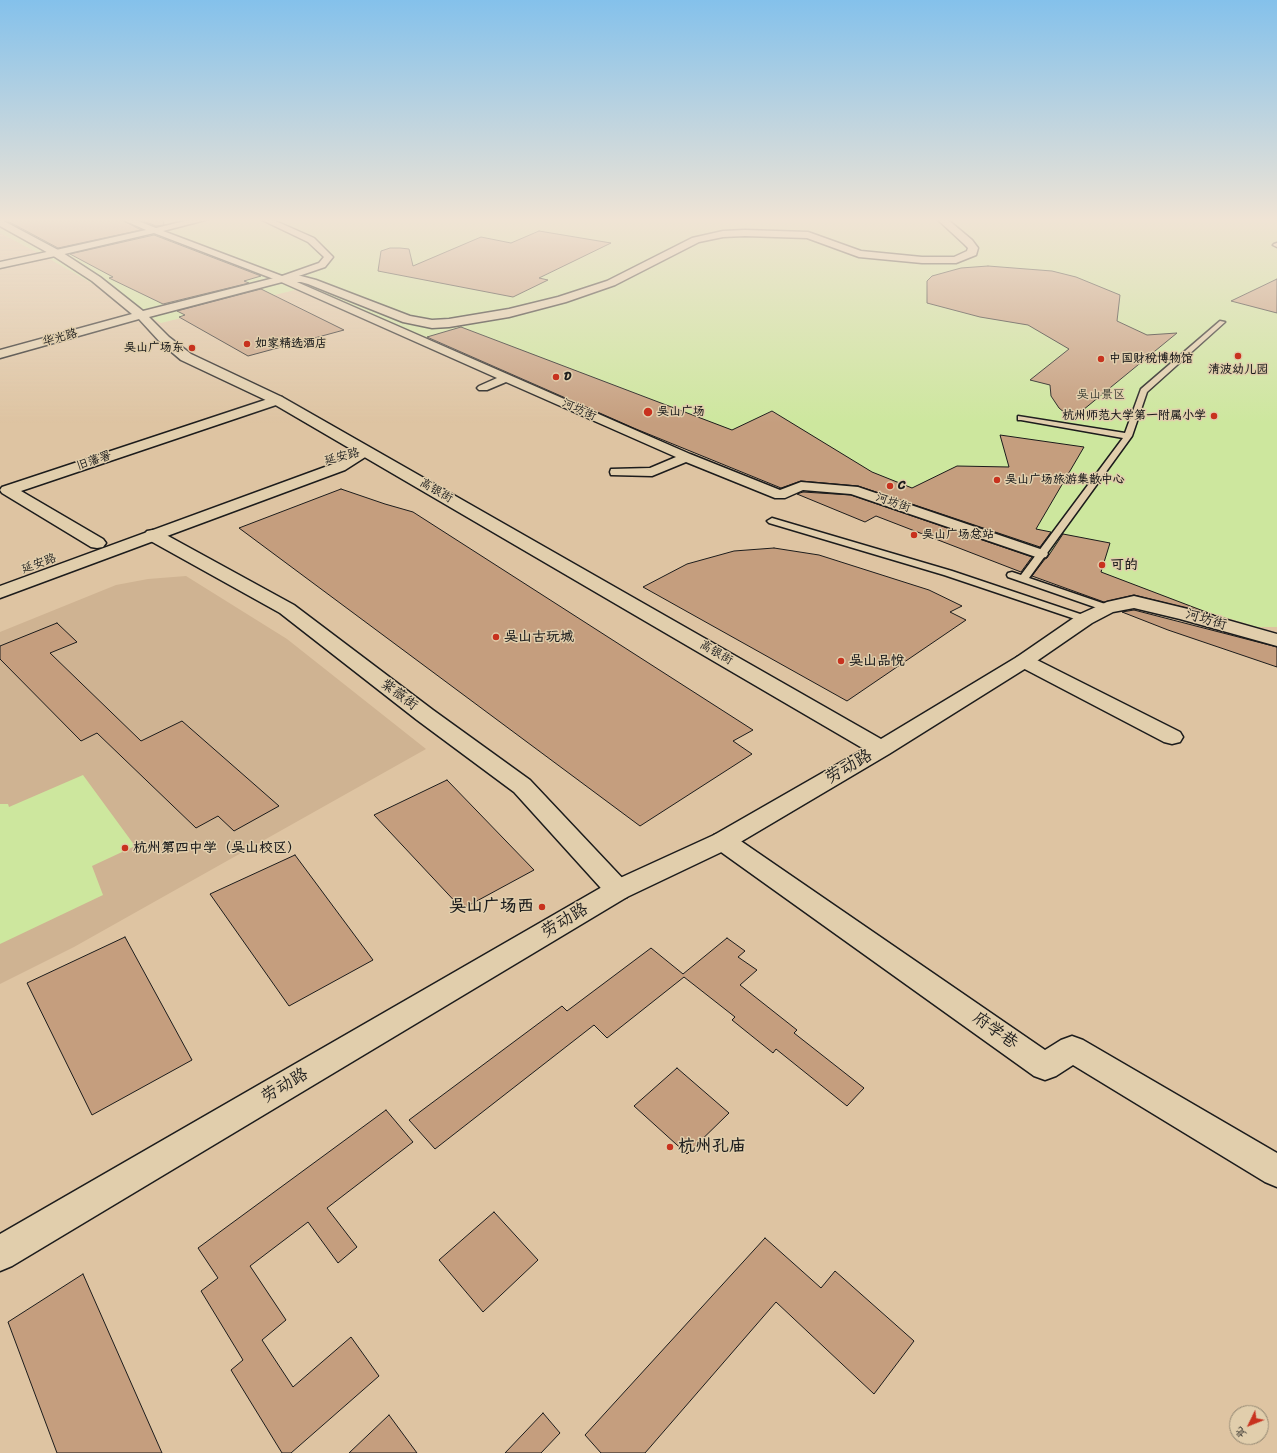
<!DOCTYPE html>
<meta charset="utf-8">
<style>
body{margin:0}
#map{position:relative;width:1277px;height:1453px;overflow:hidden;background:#dec4a2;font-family:Sriracha,"LXGW WenKai TC",sans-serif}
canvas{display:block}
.north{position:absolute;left:1229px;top:1405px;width:40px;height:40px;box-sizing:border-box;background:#e1ceac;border:1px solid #928772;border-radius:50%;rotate:227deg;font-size:11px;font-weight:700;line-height:16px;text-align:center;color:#1c1c1c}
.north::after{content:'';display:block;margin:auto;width:14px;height:18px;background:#c8321e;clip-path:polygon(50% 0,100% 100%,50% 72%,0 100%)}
</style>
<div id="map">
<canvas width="1277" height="1453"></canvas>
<div class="north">北</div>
</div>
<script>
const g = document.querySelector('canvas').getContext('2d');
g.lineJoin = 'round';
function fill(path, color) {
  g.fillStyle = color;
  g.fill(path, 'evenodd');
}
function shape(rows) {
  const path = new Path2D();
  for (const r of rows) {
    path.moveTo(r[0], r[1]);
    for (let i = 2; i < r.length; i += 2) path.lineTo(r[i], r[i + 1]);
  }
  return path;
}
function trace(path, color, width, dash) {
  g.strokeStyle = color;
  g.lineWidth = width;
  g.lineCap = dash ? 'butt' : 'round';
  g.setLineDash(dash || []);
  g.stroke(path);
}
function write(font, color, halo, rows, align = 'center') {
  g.font = font + ' Sriracha,"LXGW WenKai TC",sans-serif';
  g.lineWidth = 3;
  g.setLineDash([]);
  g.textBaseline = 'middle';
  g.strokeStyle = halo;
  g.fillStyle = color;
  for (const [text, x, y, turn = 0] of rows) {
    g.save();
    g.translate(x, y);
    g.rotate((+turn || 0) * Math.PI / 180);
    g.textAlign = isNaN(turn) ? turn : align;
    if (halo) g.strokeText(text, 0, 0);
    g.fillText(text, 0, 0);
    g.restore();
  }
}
fill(shape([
 [186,576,287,639,426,749,74,947,0,984,0,632,116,585,148,579]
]), '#cfb392');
fill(shape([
 [0,219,1277,219,1277,627,1257,627,907,519,299,289,161,323,48,258,0,233],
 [83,775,135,846,92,866,103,895,0,944,0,804,8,804,9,807]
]), '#cde79e');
const building = shape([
 [4,219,120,219,141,230,58,248,4,219],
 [138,219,163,219,164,225,156,226,138,219],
 [539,231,611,243,539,278,548,280,513,297,378,271,381,251,390,248,400,248,409,249,413,266,481,237,511,243,539,231],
 [154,235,261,276,244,281,249,283,163,304,109,278,113,277,70,254,154,235],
 [988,266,1052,271,1076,277,1120,295,1117,321,1147,335,1177,333,1072,419,1059,408,1051,396,1050,385,1030,380,1069,349,1028,325,980,317,927,303,927,281,932,276,961,268,988,266],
 [1277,279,1277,313,1231,301,1277,279],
 [261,289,344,330,248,356,179,317,185,315,177,311,261,289],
 [461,327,732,430,772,411,872,472,912,488,957,466,1009,467,1000,435,1084,447,1036,529,1051,532,1040,547,858,486,801,481,781,488,636,429,427,337,461,327],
 [341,489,385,504,413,512,753,730,733,741,752,754,640,826,239,528,341,489],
 [803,492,851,495,1032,557,1021,572,876,516,865,522,797,494,803,492],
 [1063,534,1110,543,1101,572,1214,615,1134,595,1104,602,1032,576,1045,559,1047,558,1063,534],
 [774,548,819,555,929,590,962,606,950,612,966,620,847,701,643,587,687,564,734,551,774,548],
 [1134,610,1277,647,1277,667,1168,630,1122,612,1134,610],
 [57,623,77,642,50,653,141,741,182,721,279,806,234,831,218,816,196,828,97,733,81,741,0,659,0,646,57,623],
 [447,780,534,870,462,909,374,815,447,780],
 [295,855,373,960,289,1006,210,894,295,855],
 [125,937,192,1060,92,1115,27,983,125,937],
 [727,938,745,951,738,957,757,970,740,985,797,1030,794,1033,864,1088,847,1106,776,1049,773,1053,732,1020,735,1017,684,977,607,1038,594,1025,435,1149,409,1120,562,1006,567,1011,651,948,683,974,727,938],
 [677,1068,729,1113,687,1154,634,1106,677,1068],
 [386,1110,413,1142,327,1208,357,1247,338,1263,308,1222,250,1266,286,1320,262,1340,293,1387,351,1337,379,1376,291,1453,282,1453,231,1370,243,1360,201,1291,218,1278,198,1248,386,1110],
 [494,1212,538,1260,483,1312,439,1260,494,1212],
 [765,1238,821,1288,835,1271,914,1341,874,1394,776,1302,645,1453,601,1453,585,1435,765,1238],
 [83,1274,162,1453,57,1453,8,1322,83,1274],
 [543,1413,560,1433,541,1453,505,1453,543,1413],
 [389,1415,417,1453,349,1453,389,1415]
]);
fill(building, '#c59e7e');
trace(building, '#1c1c1c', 1);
const service = shape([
 [1277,243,1277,247,1273,245,1274,244,1277,243],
 [1220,321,1225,322,1147,392,1132,436,1029,578,1111,606,1112,608,1111,610,1103,610,1008,577,1007,575,1008,573,1012,572,1021,575,1123,438,1021,420,1018,420,1018,416,1125,433,1141,389,1220,321],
 [772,518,952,571,1089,617,1090,619,1085,622,1081,621,944,575,769,523,767,521,772,518]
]);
const pedestrian = shape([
 [121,219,133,219,156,228,193,219,209,219,163,231,282,276,319,263,324,257,308,242,260,219,271,219,314,238,333,257,325,267,290,279,690,454,780,490,801,482,858,487,1046,551,1048,554,1046,557,1041,558,1036,557,851,494,803,490,785,498,775,498,686,462,652,476,611,475,610,472,611,469,650,468,676,457,506,382,487,390,479,390,477,388,479,386,497,378,279,281,154,233,56,256,52,253,56,250,146,230,121,219]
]);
const minor = shape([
 [937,219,947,219,972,240,978,248,976,255,956,263,922,263,859,257,807,238,745,236,723,237,699,242,615,285,566,302,509,317,449,327,432,328,403,322,308,284,301,282,282,282,277,279,282,276,301,276,316,280,410,316,432,320,449,319,509,309,558,297,607,281,692,238,723,231,745,230,808,232,861,251,922,257,954,257,967,251,968,248,964,244,937,219],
 [56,250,60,251,61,253,60,255,0,268,0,262,56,250],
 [277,396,282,397,284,400,282,403,21,491,103,539,106,543,103,547,97,548,91,547,2,493,0,490,2,487,277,396],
 [153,530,159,531,294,605,433,710,530,780,627,883,631,890,627,897,618,900,609,897,514,792,417,720,280,613,147,539,144,535,147,531,153,530],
 [1024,655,1031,657,1180,732,1183,737,1180,742,1172,744,1164,742,1017,665,1014,661,1017,657,1024,655],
 [723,832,732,835,1045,1050,1061,1040,1072,1036,1083,1040,1277,1153,1277,1187,1265,1182,1073,1065,1056,1076,1045,1080,1034,1076,714,847,711,841,714,835,723,832]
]);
const tertiary = shape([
 [0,219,60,251,100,277,143,311,282,276,286,277,287,279,286,281,149,317,169,337,191,354,282,397,881,739,1017,657,1078,615,1107,602,1134,596,1192,610,1277,634,1277,646,1180,619,1134,608,1113,612,1092,623,1031,665,889,754,732,847,627,897,12,1266,0,1271,0,1234,609,883,714,835,864,749,272,403,181,360,161,343,139,319,0,358,0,350,132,314,92,281,52,255,0,226,0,219]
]);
const secondary = shape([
 [365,446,370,448,373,451,370,454,345,470,0,598,0,586,333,464,360,448,365,446]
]);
trace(service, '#1c1c1c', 3);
trace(pedestrian, '#1c1c1c', 3);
trace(minor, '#1c1c1c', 3);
trace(tertiary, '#1c1c1c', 3);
trace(secondary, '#1c1c1c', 3);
fill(service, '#e1ceac');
fill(pedestrian, '#e1ceac');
fill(minor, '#e1ceac');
fill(tertiary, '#e1ceac');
fill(secondary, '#e1ceac');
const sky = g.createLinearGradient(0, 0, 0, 423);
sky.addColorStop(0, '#84c1eb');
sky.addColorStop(0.52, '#f0e4d5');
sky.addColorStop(1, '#f0e4d500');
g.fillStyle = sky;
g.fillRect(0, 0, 1277, 423);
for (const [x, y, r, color] of [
 [247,344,4,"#c8321e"],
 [192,348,4,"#c8321e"],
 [1238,356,4,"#c8321e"],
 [1101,359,4,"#c8321e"],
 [556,377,4,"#c8321e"],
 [648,412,5,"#c8321e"],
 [1214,416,4,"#c8321e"],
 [997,480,4,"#c8321e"],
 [890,486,4,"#c8321e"],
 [914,535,4,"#c8321e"],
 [1102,565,4,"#c8321e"],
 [496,637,4,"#c8321e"],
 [841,661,4,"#c8321e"],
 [125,848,4,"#c8321e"],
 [542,907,4,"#c8321e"],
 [670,1147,4,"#c8321e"]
]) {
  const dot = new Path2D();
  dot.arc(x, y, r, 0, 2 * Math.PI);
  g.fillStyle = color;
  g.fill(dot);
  trace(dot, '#e1ceac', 1.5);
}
write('12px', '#1c1c1c', '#e1ceac', [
 ["华光路",60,338,-15],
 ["河坊街",579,410,24],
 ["延安路",342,457,-14],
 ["旧藩署",94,461,-19],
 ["高银街",436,491,30],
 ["河坊街",893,503,19],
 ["延安路",39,564,-20],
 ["高银街",716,653,30]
]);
write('bold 12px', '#1c1c1c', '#e1ceac', [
 ["如家精选酒店",255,344],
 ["吴山广场东",184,348,"right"],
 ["中国财税博物馆",1109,359],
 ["清波幼儿园",1238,370,"center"],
 ["D",564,377],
 ["吴山广场",657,412],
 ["杭州师范大学第一附属小学",1206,416,"right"],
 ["吴山广场旅游集散中心",1005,480],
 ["C",898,486],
 ["吴山广场总站",922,535]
], 'left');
write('12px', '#373a30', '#e1ceac', [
 ["吴山景区",1101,395]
]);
write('bold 14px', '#1c1c1c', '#e1ceac', [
 ["可的",1110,565],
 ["吴山古玩城",504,637],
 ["吴山品悦",849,661],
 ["杭州第四中学（吴山校区）",133,848]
], 'left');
write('14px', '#1c1c1c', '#e1ceac', [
 ["河坊街",1206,620,16],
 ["紫薇街",399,695,37]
]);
write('17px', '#1c1c1c', '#e1ceac', [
 ["劳动路",849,767,-30],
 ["劳动路",565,921,-31],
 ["府学巷",995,1031,35],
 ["劳动路",285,1086,-31]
]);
write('bold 17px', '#1c1c1c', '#e1ceac', [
 ["吴山广场西",534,907],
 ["杭州孔庙",678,1147,"left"]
], 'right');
</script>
